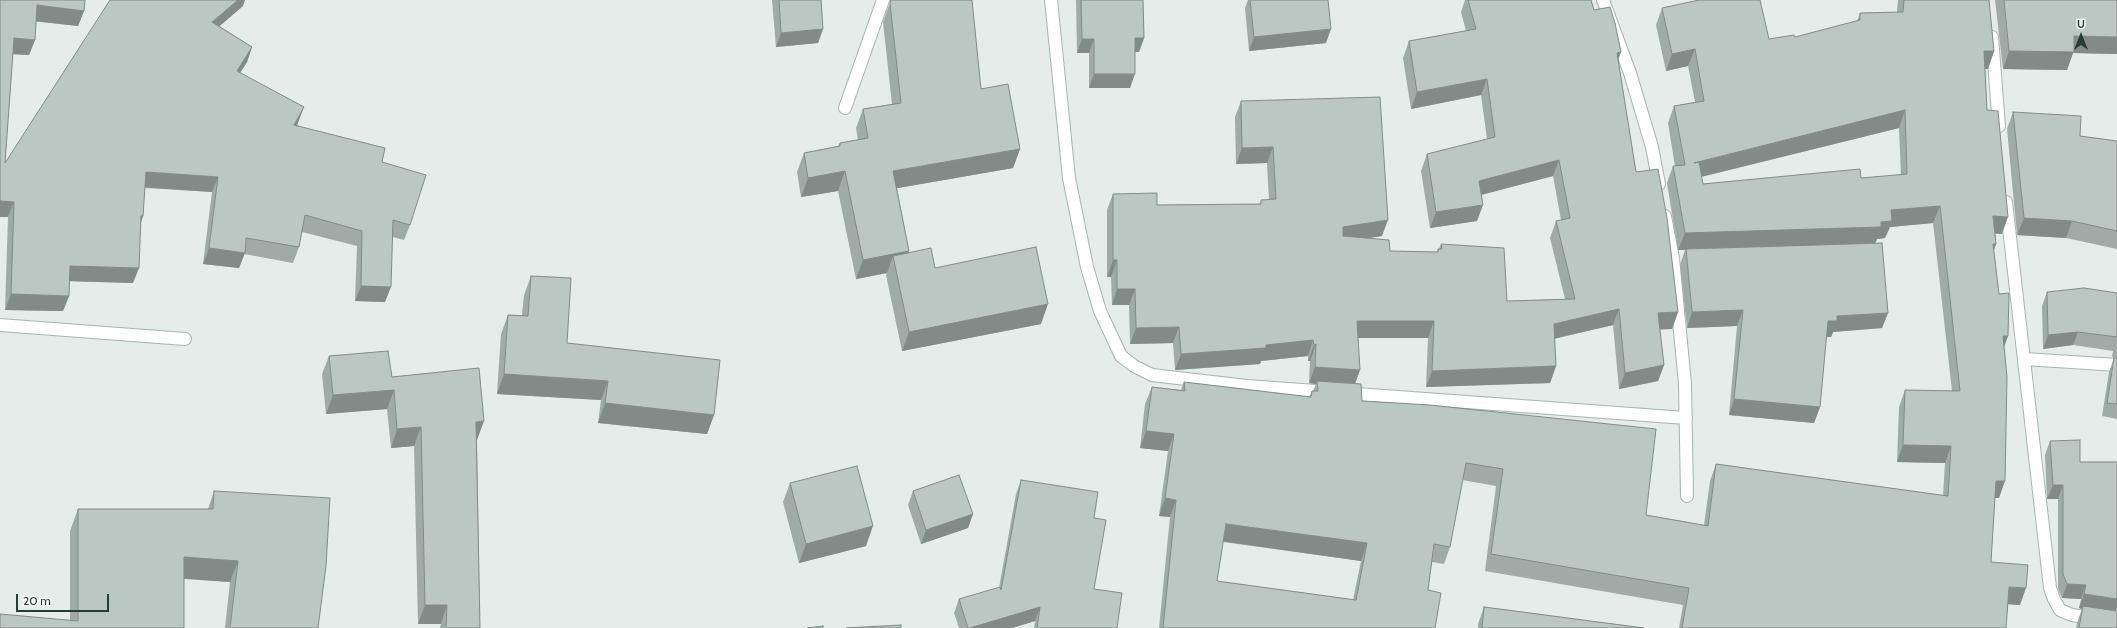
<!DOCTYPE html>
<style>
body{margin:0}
#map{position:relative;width:2117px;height:628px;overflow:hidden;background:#e5ece9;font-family:Cabin,sans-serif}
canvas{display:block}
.north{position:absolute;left:2061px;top:16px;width:40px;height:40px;-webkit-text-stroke:3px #f5f9f7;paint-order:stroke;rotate:0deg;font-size:11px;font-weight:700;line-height:16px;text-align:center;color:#263c37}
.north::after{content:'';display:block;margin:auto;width:14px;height:18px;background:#263c37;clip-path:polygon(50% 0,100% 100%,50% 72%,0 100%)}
.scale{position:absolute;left:16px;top:594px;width:93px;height:18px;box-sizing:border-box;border:2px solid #263c37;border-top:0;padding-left:5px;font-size:12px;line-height:14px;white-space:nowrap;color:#263c37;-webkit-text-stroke:3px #f5f9f7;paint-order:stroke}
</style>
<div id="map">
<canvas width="2117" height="628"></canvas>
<div class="north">U</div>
<div class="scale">20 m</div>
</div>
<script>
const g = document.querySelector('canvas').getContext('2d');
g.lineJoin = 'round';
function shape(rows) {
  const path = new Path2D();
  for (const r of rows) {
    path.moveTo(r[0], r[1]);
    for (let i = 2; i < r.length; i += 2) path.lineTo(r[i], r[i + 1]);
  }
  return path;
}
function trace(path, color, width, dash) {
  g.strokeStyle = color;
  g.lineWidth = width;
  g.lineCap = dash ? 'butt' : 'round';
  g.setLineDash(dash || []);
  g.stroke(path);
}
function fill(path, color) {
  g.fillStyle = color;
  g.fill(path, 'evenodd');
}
const minor = shape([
 [1051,0,1069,178,1087,267,1100,311,1121,356,1134,366,1152,375,1247,386,1686,418],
 [1603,0,1630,73,1652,147,1659,184],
 [1992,37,1999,126],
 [845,108,883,0],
 [2006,202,2050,588,2054,599,2060,610,2072,615,2117,621],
 [1665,216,1673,258,1685,384,1687,496],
 [0,325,185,339],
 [2025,359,2117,365]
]);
trace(minor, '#a8b4b0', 14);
trace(minor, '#fff', 12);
fill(shape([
 [0,0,84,11,78,26,36,21,35,40,29,55,13,54,5,163,243,6,219,26,252,47,247,62,240,73,298,123,297,125,382,162,410,225,404,240,393,237,385,302,355,301,357,246,302,232,299,247,293,263,244,254,239,268,203,264,212,192,145,188,143,216,140,224,133,283,69,281,69,296,63,311,5,310,8,217,0,217],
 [772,0,821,0,823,29,818,43,776,47],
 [891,0,981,89,1020,149,1013,168,897,188,909,251,908,253,1041,324,902,351,886,275,887,273,856,279,838,191,801,197,797,172,804,153,838,146,840,143,858,140,856,128,863,109,892,104,883,22],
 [1076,0,1143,0,1144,38,1139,52,1135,52,1130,88,1089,88,1089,53,1077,53],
 [1248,0,1328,0,1326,43,1249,51,1245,8],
 [1465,0,1591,0,1594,10,1618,61,1636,172,1678,312,1672,329,1660,329,1664,365,1658,381,1619,389,1613,325,1554,339,1556,366,1550,383,1426,387,1428,338,1358,338,1360,370,1355,384,1362,401,1646,515,1704,525,1710,481,1716,464,1943,496,1945,463,1897,462,1899,407,1905,390,1952,391,1933,223,1890,227,1885,238,1877,239,1875,243,1888,313,1882,328,1833,332,1831,337,1826,337,1820,407,1814,423,1729,415,1737,326,1687,328,1680,265,1685,250,1678,250,1667,183,1673,166,1675,166,1668,123,1674,106,1695,102,1688,66,1666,71,1656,25,1662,8,1769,39,1795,37,1857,21,1860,13,1897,12,1898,0,1989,0,1994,51,1988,69,1985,69,1987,110,2002,234,1995,233,1996,244,1994,250,2004,348,1999,498,1995,498,1991,562,2020,605,2008,604,2006,628,1679,628,1683,605,1485,571,1496,486,1462,480,1450,547,1444,564,1432,562,1428,590,1435,628,1159,628,1170,517,1159,516,1168,451,1140,448,1145,404,1152,387,1181,390,1184,382,1309,397,1312,391,1313,391,1316,384,1309,383,1310,361,1308,361,1308,356,1261,361,1260,364,1175,370,1173,343,1130,344,1129,305,1112,305,1111,277,1107,277,1107,210,1113,194,1157,205,1260,204,1261,200,1269,200,1267,163,1236,164,1235,117,1241,101,1382,236,1367,238,1390,251,1437,252,1438,249,1439,249,1441,244,1507,301,1565,299,1550,238,1556,221,1561,220,1553,176,1481,195,1477,221,1430,228,1421,171,1427,154,1487,139,1481,95,1411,109,1403,58,1409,41,1466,31,1461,12],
 [1899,128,1901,175,1861,178,1703,184,1701,177],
 [1223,542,1361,561,1353,600,1217,581],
 [1995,0,2117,0,2117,54,2073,53,2067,70,2003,69],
 [2013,112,2080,136,2117,141,2117,249,2066,238,2017,235,2007,129],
 [531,276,567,343,714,415,707,434,598,423,601,400,497,394,501,334,508,315,522,315,524,295],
 [2047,292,2117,293,2117,419,2102,416,2109,372,2114,358,2117,358,2112,357,2113,351,2073,345,2043,349,2042,306],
 [329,356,392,377,477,440,480,628,440,628,441,624,418,624,414,446,391,448,387,409,326,414,322,374],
 [2050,441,2080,462,2117,599,2117,608,2116,610,2117,628,2076,628,2077,623,2082,609,2079,608,2081,599,2062,598,2058,588,2058,499,2047,499,2045,455],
 [1021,480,1094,518,1094,589,1117,628,1034,628,1035,621,1012,628,959,628,954,613,959,599,999,588,1016,494],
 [790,483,866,546,799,563,783,502],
 [214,491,318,628,225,628,230,582,184,579,184,628,70,620,70,531,78,509,208,509],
 [913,491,973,514,968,528,921,544,908,505],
 [1484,607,1644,628,1478,628,1478,624]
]), '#a0aba7');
fill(shape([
 [238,0,245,0,243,6,207,37,212,22],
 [37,5,84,11,78,26,32,21],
 [823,29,818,43,776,47,781,33],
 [1331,29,1326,43,1249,51,1254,37],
 [2074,36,2117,37,2117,54,2073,53,2067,70,2003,69,2009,51],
 [14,38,35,40,29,55,8,54],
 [1135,38,1144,38,1139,52,1129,52],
 [1082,39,1094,39,1089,53,1077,53],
 [252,47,247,62,231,87,237,71],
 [1695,49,1688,66,1666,71,1672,54],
 [1984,51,1994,51,1988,69,1978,69],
 [1621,52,1615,69,1617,53],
 [1094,74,1135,74,1130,88,1089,88],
 [1487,79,1481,95,1411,109,1417,92],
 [304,107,298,123,289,140,294,125],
 [1905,110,1899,128,1688,180,1694,163],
 [1273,147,1267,163,1236,164,1242,148],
 [1020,149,1013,168,887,190,893,171],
 [1559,160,1553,176,1473,197,1479,181],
 [845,171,838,191,801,197,808,178],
 [146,172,218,177,212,192,140,187],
 [0,201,14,202,8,217,0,217],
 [1483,205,1477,221,1430,228,1436,212],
 [1940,206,1933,223,1890,227,1885,238,1877,239,1875,244,1678,250,1685,233,1881,222,1891,210],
 [141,216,143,216,138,232],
 [1993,216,2008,217,2002,234,1987,233],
 [2024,218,2072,221,2066,238,2017,235],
 [1388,220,1382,236,1337,243,1343,227],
 [1993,244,1996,244,1990,261],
 [209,248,245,253,239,268,203,264],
 [909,251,902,270,893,256,887,273,856,279,863,260],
 [1113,260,1117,260,1111,277,1107,277],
 [70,266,139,268,133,283,64,281],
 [361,286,391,287,385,302,355,301],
 [1117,289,1135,289,1129,305,1112,305],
 [11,294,69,296,63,311,5,310],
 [1048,304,1041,324,902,351,909,332],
 [1619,309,1613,325,1548,340,1554,324],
 [1743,310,1737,326,1687,328,1692,312],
 [1678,312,1672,329,1652,330,1658,313],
 [1888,313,1882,328,1833,332,1831,337,1822,337,1828,321,1837,316],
 [1357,321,1434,321,1428,338,1351,338],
 [1179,327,1173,343,1130,344,1136,328],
 [2078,332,2073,345,2043,349,2048,335],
 [2003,336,2008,336,2002,353],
 [1313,340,1308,356,1261,361,1260,364,1175,370,1181,354],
 [1316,344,1310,361,1308,361,1314,345],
 [1664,365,1658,381,1619,389,1625,373],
 [1556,366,1550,383,1426,387,1432,371],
 [1315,367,1360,370,1354,386,1317,381,1316,384,1309,383],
 [504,374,608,381,601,400,497,394],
 [394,390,387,409,326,414,333,395],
 [1734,399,1820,407,1814,423,1729,415],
 [605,403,714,415,707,434,598,423],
 [484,421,477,440,469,440,476,422],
 [421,427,414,446,391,448,397,429],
 [1146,431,1174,434,1168,451,1140,448],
 [1903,445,1951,446,1945,463,1897,462],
 [1996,481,2005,481,1999,498,1990,498],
 [2053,485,2063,485,2058,499,2047,499],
 [1165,498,1176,500,1170,517,1159,516],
 [973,514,968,528,921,544,926,530],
 [1226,524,1367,543,1361,561,1220,541],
 [873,526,866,546,799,563,806,544],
 [184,557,238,561,230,582,177,578],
 [2067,584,2086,585,2081,599,2062,598],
 [2009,587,2026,588,2020,605,2003,604],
 [2084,594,2117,599,2117,608,2115,613,2083,606,2082,609,2079,608],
 [425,605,447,605,441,624,418,624],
 [1040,607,1035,621,1012,628,970,628]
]), '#828b88');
const building = shape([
 [0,0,85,0,84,11,37,5,35,40,14,38,5,163,110,0,238,0,212,22,252,47,237,71,304,107,294,125,385,148,382,162,426,175,410,225,393,220,391,287,361,286,362,231,305,215,299,247,246,238,245,253,209,248,218,177,146,172,143,216,141,216,139,268,70,266,69,296,11,294,14,202,0,201,0,0],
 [779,0,821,0,823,29,781,33,779,0],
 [891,0,972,0,981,89,1008,84,1020,149,893,171,909,251,863,260,845,171,808,178,804,153,840,146,840,143,868,138,863,109,901,103,890,3,891,0],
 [1081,0,1143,0,1144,38,1135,38,1135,74,1094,74,1094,39,1082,39,1081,0],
 [1250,0,1328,0,1331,29,1254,37,1250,0],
 [1468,0,1591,0,1594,10,1610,7,1615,23,1621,52,1617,53,1636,172,1658,169,1667,218,1678,312,1658,313,1664,365,1625,373,1619,309,1554,324,1556,366,1432,371,1434,321,1357,321,1360,370,1315,367,1316,344,1314,345,1313,340,1266,345,1266,348,1181,354,1179,327,1136,328,1135,289,1117,289,1117,260,1113,260,1113,194,1157,193,1157,205,1261,204,1261,200,1276,199,1273,147,1242,148,1241,101,1380,97,1388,220,1343,227,1343,236,1389,240,1390,251,1438,252,1438,249,1442,249,1441,244,1504,248,1507,301,1575,299,1556,221,1570,218,1559,160,1479,181,1483,205,1436,212,1427,154,1495,137,1487,79,1417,92,1409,41,1476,29,1468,0],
 [1699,0,1760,0,1769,39,1794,35,1795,37,1860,20,1860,13,1903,12,1904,0,1989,0,1994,51,1984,51,1987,110,1998,111,2008,217,1993,216,1996,244,1993,244,1999,294,2009,293,2008,336,2003,336,2007,377,2005,481,1996,481,1991,562,2028,565,2026,588,2009,587,2006,628,1682,628,1689,588,1491,554,1503,469,1466,463,1450,547,1434,544,1428,590,1441,593,1435,628,1163,628,1176,500,1165,498,1174,434,1146,431,1152,387,1185,391,1184,382,1311,397,1312,391,1318,391,1317,381,1361,384,1362,401,1430,405,1656,429,1646,515,1708,526,1716,464,1948,496,1951,446,1903,445,1905,390,1960,391,1940,206,1891,210,1892,221,1881,222,1881,227,1685,233,1673,166,1685,165,1674,106,1704,101,1695,49,1672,54,1662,8,1699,0],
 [1905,110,1907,174,1861,178,1860,169,1703,184,1699,162,1694,163,1905,110],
 [1226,524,1367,543,1356,600,1217,581,1226,524],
 [2004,0,2117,0,2117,37,2074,36,2074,52,2009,51,2004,0],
 [2013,112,2081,116,2080,136,2117,141,2117,231,2072,221,2024,218,2013,112],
 [1882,243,1888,313,1837,316,1837,321,1828,321,1820,407,1734,399,1743,310,1692,312,1686,249,1882,243],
 [1036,247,1048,304,909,332,893,256,931,248,935,268,1036,247],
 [531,276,571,278,567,343,720,360,714,415,605,403,608,381,504,374,508,315,528,316,531,276],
 [2084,288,2117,293,2117,337,2078,332,2048,335,2047,292,2084,288],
 [388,351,392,377,479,368,484,421,476,422,480,628,446,628,447,605,425,605,421,427,397,429,394,390,333,395,329,356,388,351],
 [2114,358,2117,358,2117,404,2107,403,2114,358],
 [2080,440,2080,462,2117,462,2117,599,2084,594,2086,585,2067,584,2063,574,2063,485,2053,485,2050,441,2080,440],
 [857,466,873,526,806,544,790,483,857,466],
 [959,475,973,514,926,530,913,491,959,475],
 [1021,480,1098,492,1094,518,1106,520,1094,589,1122,593,1117,628,1037,628,1040,607,970,628,968,628,959,599,1000,587,1001,590,1021,480],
 [214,491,330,498,326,566,318,628,230,628,238,561,184,557,184,628,0,628,0,614,78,621,78,509,213,509,214,491],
 [2083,606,2117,611,2117,628,2079,628,2083,606],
 [1484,607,1644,628,1482,628,1484,607],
 [901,625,901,628,846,628,901,625],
 [823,626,823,628,807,628,823,626]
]);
fill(building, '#bac7c2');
trace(building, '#828b88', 1);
</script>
